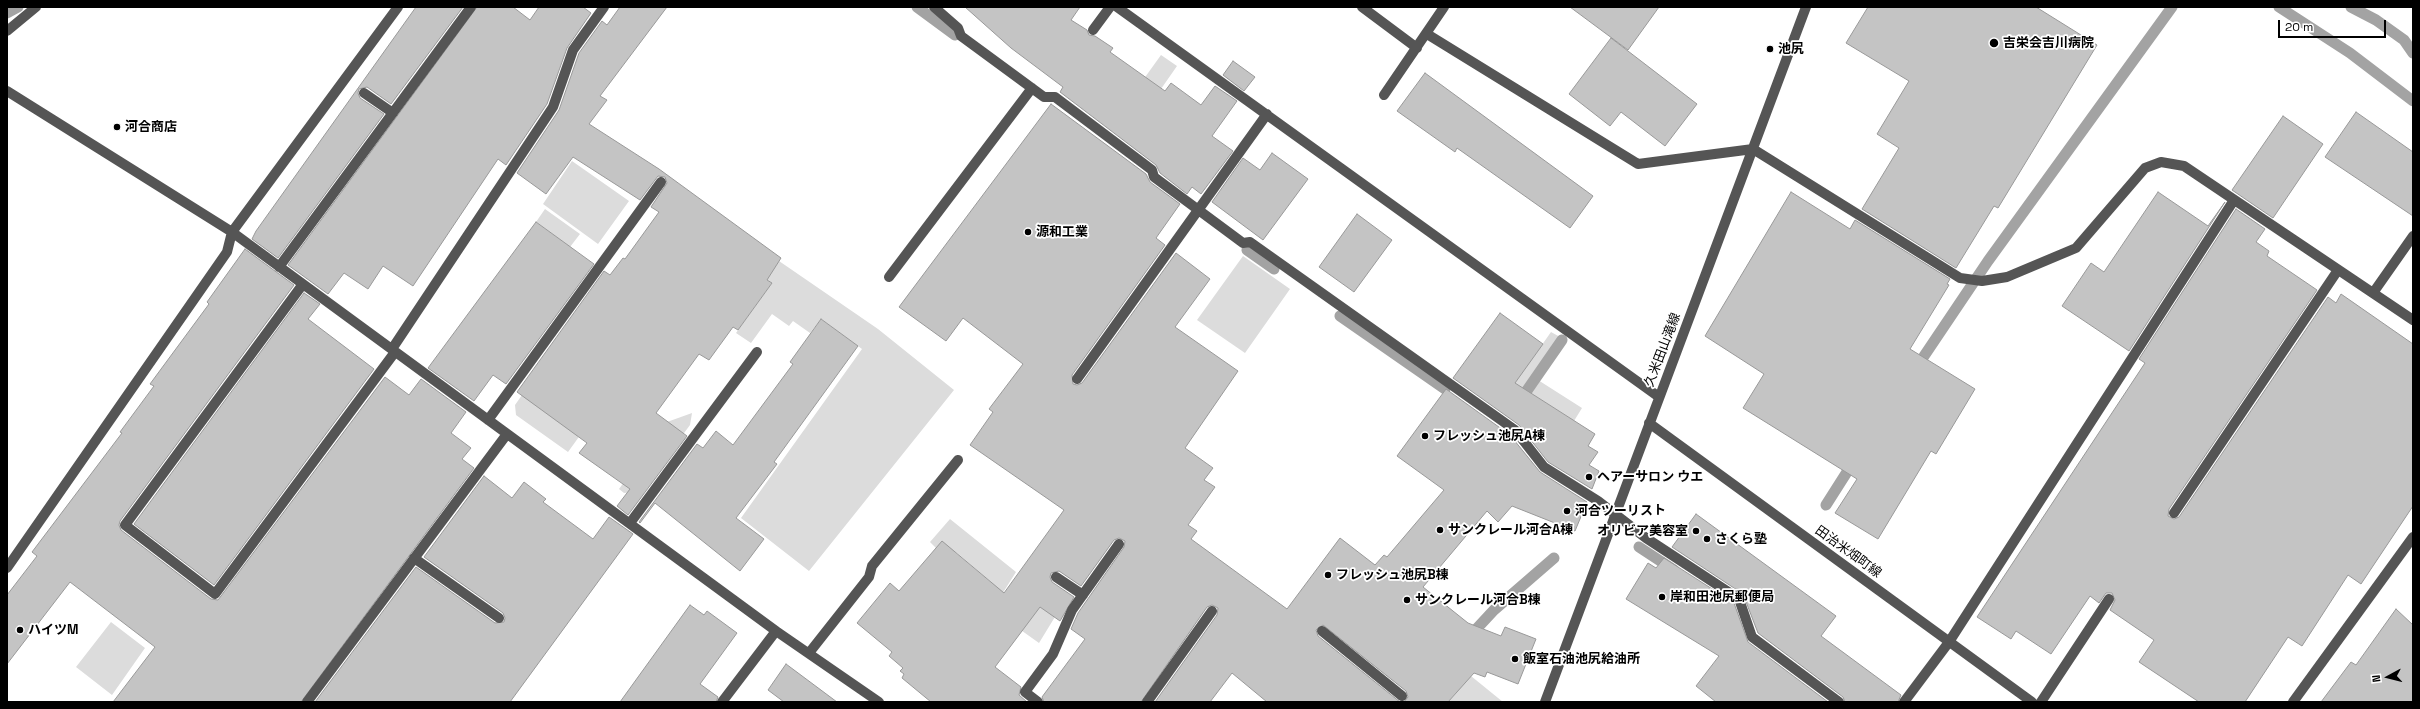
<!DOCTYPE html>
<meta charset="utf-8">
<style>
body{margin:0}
#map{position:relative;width:2420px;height:709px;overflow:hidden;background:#fff;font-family:"Space Grotesk",sans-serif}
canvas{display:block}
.frame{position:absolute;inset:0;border:8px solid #000;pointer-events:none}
.north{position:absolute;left:2368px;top:657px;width:40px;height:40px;-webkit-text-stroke:3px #fff;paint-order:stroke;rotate:263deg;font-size:11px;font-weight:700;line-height:16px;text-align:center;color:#000}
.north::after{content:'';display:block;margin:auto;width:14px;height:18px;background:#000;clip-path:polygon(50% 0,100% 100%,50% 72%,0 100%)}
.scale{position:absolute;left:2278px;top:20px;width:108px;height:18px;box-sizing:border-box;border:2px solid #000;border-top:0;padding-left:5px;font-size:12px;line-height:14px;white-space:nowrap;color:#000;-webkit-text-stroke:3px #fff;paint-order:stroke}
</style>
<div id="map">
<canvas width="2420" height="709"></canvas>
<div class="frame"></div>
<div class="north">N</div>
<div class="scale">20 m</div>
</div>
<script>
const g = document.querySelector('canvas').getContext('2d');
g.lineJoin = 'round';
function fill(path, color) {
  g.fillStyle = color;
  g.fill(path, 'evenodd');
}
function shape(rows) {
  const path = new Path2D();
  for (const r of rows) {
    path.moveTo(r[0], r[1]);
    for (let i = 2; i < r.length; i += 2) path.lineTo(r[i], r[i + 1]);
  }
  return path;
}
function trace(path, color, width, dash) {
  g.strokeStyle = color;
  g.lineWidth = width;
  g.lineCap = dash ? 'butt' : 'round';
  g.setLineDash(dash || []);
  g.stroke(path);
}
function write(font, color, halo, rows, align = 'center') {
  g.font = font + ' "Space Grotesk","Noto Sans JP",sans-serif';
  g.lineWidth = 3.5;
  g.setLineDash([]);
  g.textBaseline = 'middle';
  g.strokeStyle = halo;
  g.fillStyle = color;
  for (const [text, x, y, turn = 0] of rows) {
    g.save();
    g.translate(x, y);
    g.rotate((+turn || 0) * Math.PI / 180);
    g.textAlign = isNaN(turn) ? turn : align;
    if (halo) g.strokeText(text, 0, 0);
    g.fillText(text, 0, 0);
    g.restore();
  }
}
fill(shape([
 [1161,55,1177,66,1154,99,1138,87],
 [572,161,629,201,598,244,543,204],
 [545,209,580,234,570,247,536,222],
 [1243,256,1290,289,1245,353,1197,320],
 [779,261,878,329,954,390,809,571,741,518,862,349,821,319,810,333,793,321,789,326,772,314,751,343,736,333,772,283,766,279],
 [1551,332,1560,337,1509,409,1503,374,1532,359],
 [641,351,568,452,516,415,515,405,522,395],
 [1538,380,1582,408,1574,421,1529,392],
 [692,413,690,425,641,491,624,493,619,489,667,422],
 [950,519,1016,572,992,610,991,582,957,553,936,548,930,542],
 [1036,604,1061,607,1039,643,1018,628],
 [111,622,145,648,112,695,76,667],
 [1455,663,1503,702,1448,702,1457,692,1441,679]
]), '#dcdcdc');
trace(shape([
 [917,7,955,35],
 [2279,7,2350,53,2413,101],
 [2351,7,2376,20,2404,40,2413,53],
 [7,13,18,7],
 [1247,250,1274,269],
 [1340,316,1445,389],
 [1916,368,1988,261,2172,7],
 [1519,402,1562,340],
 [1826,505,1854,461],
 [1639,547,1674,570],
 [1468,638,1494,610,1554,558]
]), '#a3a3a3', 11);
const building = shape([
 [416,7,463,7,391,104,367,87,359,89,358,93,360,98,384,114,278,258,252,239,256,231,416,7],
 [477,7,513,7,530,20,539,7,583,7,591,13,567,48,547,104,506,165,498,159,413,286,383,266,368,289,344,273,328,294,288,265,477,7],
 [620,7,667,7,600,96,607,100,589,124,659,169,781,258,767,280,772,283,738,330,733,327,709,360,699,354,656,413,687,436,628,515,617,506,630,489,579,453,587,443,517,392,604,271,610,275,623,258,625,259,659,212,651,207,667,183,665,177,658,176,640,200,573,157,546,194,517,173,559,110,579,53,602,21,607,25,620,7],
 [965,7,1080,7,1071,20,1087,30,1089,35,1095,36,1113,48,1110,52,1165,91,1171,83,1201,105,1215,86,1237,101,1212,136,1233,151,1201,194,1192,187,1187,194,1160,173,1156,165,1060,92,1063,87,1011,48,965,7],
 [1570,7,1659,7,1628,50,1570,7],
 [1868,7,2036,7,2097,45,1998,208,1994,206,1956,268,1862,209,1899,148,1877,134,1909,81,1846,43,1868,7],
 [1611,38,1697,104,1665,146,1621,112,1610,126,1569,94,1611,38],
 [1233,61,1255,77,1244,91,1223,75,1233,61],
 [1425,73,1593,196,1570,228,1457,148,1455,152,1397,111,1425,73],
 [1051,104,1146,174,1150,182,1180,204,1156,238,1165,245,1072,375,1073,384,1077,385,1082,383,1176,253,1210,279,1175,327,1238,371,1185,448,1213,468,1204,480,1215,487,1188,525,1197,531,1191,539,1287,609,1340,538,1375,565,1384,555,1387,557,1444,490,1397,456,1446,389,1510,435,1540,472,1587,502,1575,531,1512,506,1498,522,1487,511,1423,587,1468,623,1501,636,1505,627,1536,639,1518,684,1487,672,1485,677,1474,673,1448,702,1404,702,1408,697,1406,691,1323,625,1316,630,1318,636,1400,702,1267,702,1232,673,1210,702,1155,702,1217,615,1218,608,1212,605,1207,607,1141,702,1044,702,1042,697,1085,639,1071,629,1078,613,1124,547,1125,541,1119,538,1114,540,1081,586,1059,571,1051,573,1050,577,1052,582,1074,597,1060,621,1040,607,995,667,1021,687,1019,695,1027,702,931,702,902,678,904,674,900,671,903,668,889,656,892,652,857,623,890,583,899,591,942,541,1004,593,1064,510,970,445,993,412,989,409,1023,364,963,318,946,341,899,307,1051,104],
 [2356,112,2413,152,2413,216,2325,157,2356,112],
 [2283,116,2323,144,2273,218,2232,190,2283,116],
 [1272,153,1308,179,1263,240,1212,202,1243,158,1260,170,1272,153],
 [1791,192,1850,229,1855,220,1950,279,1947,284,1949,285,1910,349,1975,389,1936,454,1931,451,1878,539,1835,513,1857,479,1743,408,1764,374,1705,336,1791,192],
 [2158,192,2208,226,2225,202,2129,351,2062,306,2091,263,2104,272,2158,192],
 [2236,209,2265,229,2256,242,2269,251,2267,256,2317,290,2169,509,2168,516,2174,519,2179,517,2328,297,2336,303,2341,294,2413,344,2413,506,2361,584,2348,575,2302,646,2288,637,2245,702,2199,702,2139,662,2154,640,2110,610,2115,600,2112,593,2106,593,2099,603,2090,596,2051,654,2016,631,2011,639,1977,617,2145,363,2139,359,2236,209],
 [1357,214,1392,240,1354,292,1319,267,1357,214],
 [536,222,594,264,506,384,493,375,474,401,428,368,536,222],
 [245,249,294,285,120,521,119,525,121,530,211,599,218,600,385,377,409,395,421,379,466,412,451,433,471,448,462,459,474,468,301,702,113,702,155,647,70,582,7,664,7,595,37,556,32,552,122,433,120,432,154,386,150,384,209,304,207,302,245,249],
 [304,293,320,304,308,319,374,369,214,585,134,524,304,293],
 [1500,313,1543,344,1515,383,1595,434,1588,446,1598,452,1589,465,1599,471,1592,489,1548,462,1519,425,1453,378,1500,313],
 [821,319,858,346,774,462,777,464,736,518,764,539,740,571,655,503,640,523,639,522,697,444,703,448,716,431,733,445,793,364,790,362,821,319],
 [484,476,512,498,524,482,546,499,543,502,593,539,609,517,633,534,510,702,315,702,416,567,495,623,504,622,505,618,503,613,424,557,484,476],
 [1696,514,1836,616,1821,636,1901,695,1898,702,1845,702,1843,697,1758,633,1743,594,1672,547,1696,514],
 [1664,558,1734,603,1748,642,1828,702,1716,702,1696,686,1719,656,1626,599,1648,563,1656,568,1664,558],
 [690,605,704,615,707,611,737,633,700,684,718,697,716,702,620,702,690,605],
 [2396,609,2413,625,2413,702,2321,702,2351,662,2356,665,2396,609],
 [786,664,837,702,784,702,768,690,786,664]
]);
fill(building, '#c4c4c4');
trace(building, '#999', 1);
trace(shape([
 [934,7,958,28,961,36,1044,97,1055,97,1152,170,1154,177,1243,243,1250,242,1515,430,1544,467,1598,501,1646,538,1739,599,1752,637,1839,702],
 [1117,7,1659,397],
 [1362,7,1417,48],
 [1093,30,1110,7],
 [7,31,36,7],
 [1427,34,1638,164,1753,149,1960,278,1982,281,2007,277,2076,248,2145,168,2161,162,2184,166,2413,320],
 [7,91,232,232,776,631,879,702],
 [364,93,393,113],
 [1384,95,1444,7],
 [279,267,471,7],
 [889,277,1032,88],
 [303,284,125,525,215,594,395,352],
 [2373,293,2413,236],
 [392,349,553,107,573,50,604,7],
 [1077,379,1267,114],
 [488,420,661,182],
 [1649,423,2032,702],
 [2174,513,2338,270],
 [630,523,757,352],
 [414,558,499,618],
 [7,568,227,252,232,232,398,7],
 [1056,577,1083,595],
 [1322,631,1402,696],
 [809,653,869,577,872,566,958,460],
 [307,702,507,434],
 [722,702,776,631],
 [1038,702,1025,692,1053,654,1072,610,1119,544],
 [1147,702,1212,611],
 [1545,702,1806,7],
 [1904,702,1949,642,2234,200],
 [2041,702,2109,599],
 [2293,702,2413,537]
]), '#555', 10);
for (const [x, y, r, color] of [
 [1994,43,5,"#000"],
 [1770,49,4,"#000"],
 [117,127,4,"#000"],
 [1028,232,4,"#000"],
 [1425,436,4,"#000"],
 [1589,477,4,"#000"],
 [1567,511,4,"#000"],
 [1440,530,4,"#000"],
 [1696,531,4,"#000"],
 [1707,539,4,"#000"],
 [1328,575,4,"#000"],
 [1662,597,4,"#000"],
 [1407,600,4,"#000"],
 [20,630,4,"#000"],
 [1515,659,4,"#000"]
]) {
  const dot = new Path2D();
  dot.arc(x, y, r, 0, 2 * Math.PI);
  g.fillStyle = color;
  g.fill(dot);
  trace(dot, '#fff', 1.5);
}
write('bold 13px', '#000', '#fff', [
 ["吉栄会吉川病院",2003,43],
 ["池尻",1778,49],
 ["河合商店",125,127],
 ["源和工業",1036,232],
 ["フレッシュ池尻A棟",1433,436],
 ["ヘアーサロン ウエ",1597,477],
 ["河合ツーリスト",1575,511],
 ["サンクレール河合A棟",1448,530],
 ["オリビア美容室",1688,531,"right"],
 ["さくら塾",1715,539],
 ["フレッシュ池尻B棟",1336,575],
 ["岸和田池尻郵便局",1670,597],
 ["サンクレール河合B棟",1415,600],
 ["ハイツM",28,630],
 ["飯室石油池尻給油所",1523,659]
], 'left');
write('13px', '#000', '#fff', [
 ["久米田山滝線",1663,350,-69],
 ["田治米畑町線",1848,552,36]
]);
</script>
